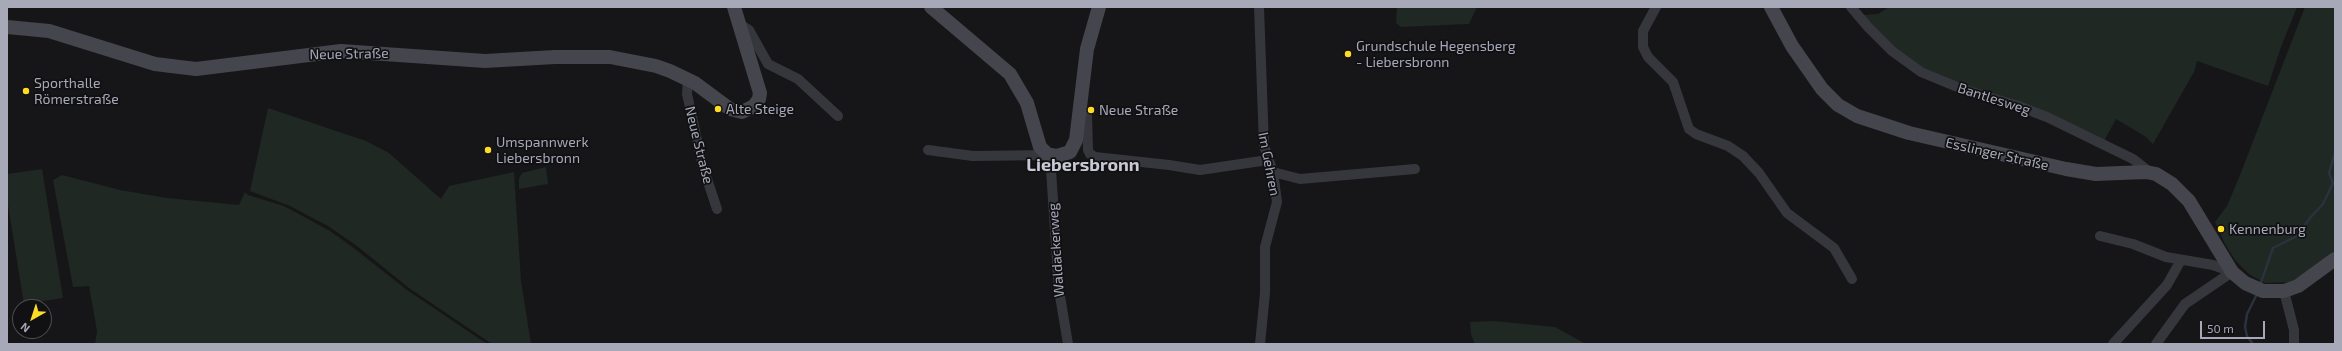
<!DOCTYPE html>
<meta charset="utf-8">
<style>
body{margin:0}
#map{position:relative;width:2342px;height:351px;overflow:hidden;background:#161618;font-family:"Exo 2",sans-serif}
canvas{display:block}
.frame{position:absolute;inset:0;border:8px solid #a7a9b9;pointer-events:none}
.north{position:absolute;left:12px;top:299px;width:40px;height:40px;box-sizing:border-box;background:#111113;border:1px solid #4d4e55;border-radius:50%;rotate:219deg;font-size:11px;font-weight:700;line-height:16px;text-align:center;color:#a7a9b9}
.north::after{content:'';display:block;margin:auto;width:14px;height:18px;background:#fedb27;clip-path:polygon(50% 0,100% 100%,50% 72%,0 100%)}
.scale{position:absolute;left:2200px;top:321px;width:65px;height:18px;box-sizing:border-box;border:2px solid #a7a9b9;border-top:0;padding-left:5px;font-size:12px;line-height:14px;white-space:nowrap;color:#a7a9b9;-webkit-text-stroke:3px #111113;paint-order:stroke}
</style>
<div id="map">
<canvas width="2342" height="351"></canvas>
<div class="frame"></div>
<div class="north">N</div>
<div class="scale">50 m</div>
</div>
<script>
const g = document.querySelector('canvas').getContext('2d');
g.lineJoin = 'round';
function fill(path, color) {
  g.fillStyle = color;
  g.fill(path, 'evenodd');
}
function shape(rows) {
  const path = new Path2D();
  for (const r of rows) {
    path.moveTo(r[0], r[1]);
    for (let i = 2; i < r.length; i += 2) path.lineTo(r[i], r[i + 1]);
  }
  return path;
}
function trace(path, color, width, dash) {
  g.strokeStyle = color;
  g.lineWidth = width;
  g.lineCap = dash ? 'butt' : 'round';
  g.setLineDash(dash || []);
  g.stroke(path);
}
function write(font, color, halo, rows, align = 'center') {
  g.font = font + ' "Exo 2",sans-serif';
  g.lineWidth = 3.5;
  g.setLineDash([]);
  g.textBaseline = 'middle';
  g.strokeStyle = halo;
  g.fillStyle = color;
  for (const [text, x, y, turn = 0] of rows) {
    g.save();
    g.translate(x, y);
    g.rotate((+turn || 0) * Math.PI / 180);
    g.textAlign = isNaN(turn) ? turn : align;
    if (halo) g.strokeText(text, 0, 0);
    g.fillText(text, 0, 0);
    g.restore();
  }
}
fill(shape([
 [1397,7,1477,7,1469,24,1401,27,1396,23],
 [1889,7,2297,7,2281,47,2268,86,2197,61,2194,72,2153,144,2146,137,2116,119,2104,141,1963,87,1904,59,1862,15,1878,14],
 [2305,7,2335,7,2335,251,2311,271,2291,282,2265,283,2249,274,2235,260,2225,244,2215,222,2227,206,2240,175],
 [268,108,366,141,389,153,441,199,449,186,514,172,521,281,531,344,492,344,409,288,357,246,328,226,290,206,250,191],
 [546,167,548,184,519,189,519,178,522,173],
 [42,169,63,298,24,304,7,199,7,174],
 [62,175,120,190,167,198,239,205,245,192,248,195,284,206,330,231,355,249,407,290,487,344,95,344,97,331,89,286,73,287,53,180],
 [1494,321,1555,327,1586,344,1475,344,1471,334,1470,322]
]), '#1f2822');
trace(shape([
 [2260,285,2273,248,2297,236,2310,218,2323,204,2333,183,2329,173,2335,153],
 [2253,344,2247,336,2245,327,2247,314,2257,294]
]), '#2b323d', 2.5);
trace(shape([
 [1259,7,1264,146,1273,172,1277,202,1265,247,1265,293,1260,344],
 [1656,7,1643,31,1643,47,1648,57,1673,82,1689,129,1696,134,1728,146,1743,156,1759,173,1787,213,1834,248,1852,279],
 [1851,7,1868,27,1892,51,1921,72,1962,89,2018,106,2047,117,2133,159,2151,173],
 [738,23,749,30,768,64,798,79,838,116],
 [688,79,687,94,703,167,717,209],
 [1079,106,1087,114,1088,150,1090,154,1095,157,1169,165,1200,170,1268,160],
 [928,150,973,156,1050,155,1059,290,1068,344],
 [1273,172,1300,179,1415,169],
 [2100,236,2133,244,2166,257,2213,265,2232,272],
 [2284,291,2294,330,2294,344],
 [2113,344,2167,285,2181,260],
 [2156,344,2185,304,2232,272]
]), '#36363d', 10);
trace(shape([
 [931,7,1010,74,1027,103,1040,147,1047,154,1057,156,1070,152,1076,140,1087,49,1099,7],
 [1771,7,1792,46,1822,89,1838,105,1857,116,1909,133,2066,169,2096,174,2146,172,2156,174,2172,184,2189,201,2232,272,2245,283,2263,291,2284,291,2298,286,2335,259],
 [7,27,49,31,155,64,196,69,341,51,485,61,555,57,610,57,656,66,670,71,695,83,730,109,742,112,754,106,759,99,760,93,734,7]
]), '#44454d', 14);
for (const [x, y, r, color] of [
 [1348,54,4,"#fedb27"],
 [26,91,4,"#fedb27"],
 [718,109,4,"#fedb27"],
 [1091,110,4,"#fedb27"],
 [488,150,4,"#fedb27"],
 [2221,229,4,"#fedb27"]
]) {
  const dot = new Path2D();
  dot.arc(x, y, r, 0, 2 * Math.PI);
  g.fillStyle = color;
  g.fill(dot);
  trace(dot, '#111113', 1.5);
}
write('14px', '#a7a9b9', '#111113', [
 ["Grundschule Hegensberg",1356,46],
 ["- Liebersbronn",1356,62],
 ["Sporthalle",34,83],
 ["Römerstraße",34,99],
 ["Alte Steige",726,109],
 ["Neue Straße",1099,110],
 ["Umspannwerk",496,142],
 ["Liebersbronn",496,158],
 ["Kennenburg",2229,229]
], 'left');
write('14px', '#a7a9b9', '#111113', [
 ["Neue Straße",349,54,-1],
 ["Bantlesweg",1994,99,18],
 ["Neue Straße",699,145,76],
 ["Esslinger Straße",1997,154,13],
 ["Im Gehren",1269,164,79],
 ["Waldackerweg",1056,250,-94]
]);
write('bold 18px', '#c8c9d4', '#111113', [
 ["Liebersbronn",1083,165]
]);
</script>
